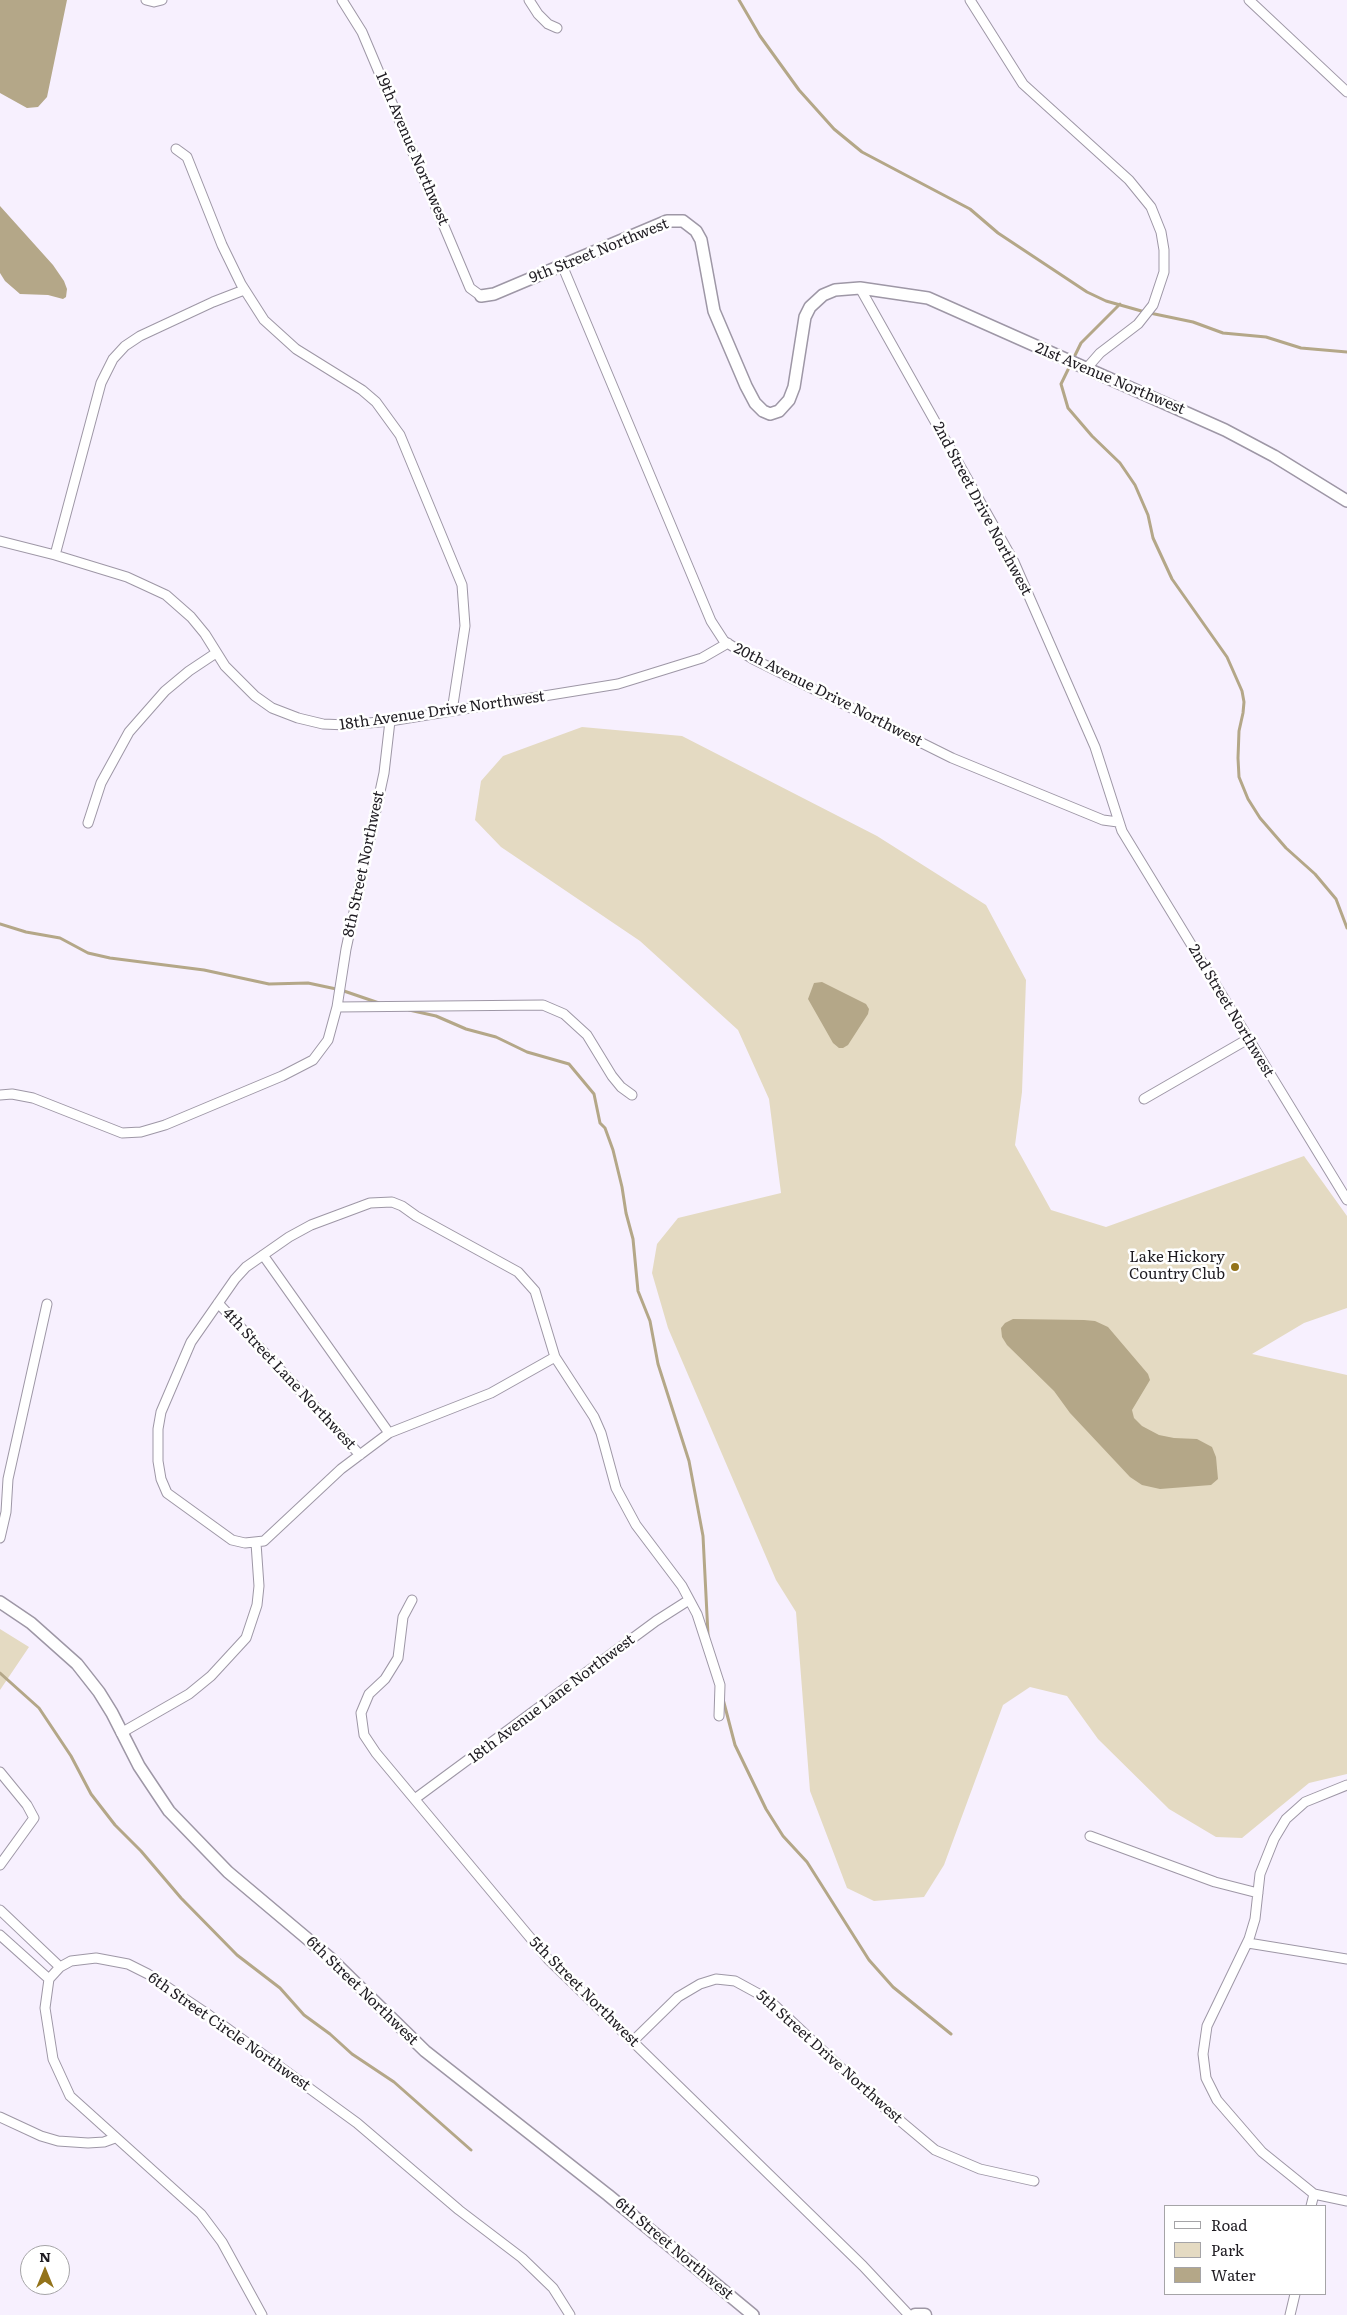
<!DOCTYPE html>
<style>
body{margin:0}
#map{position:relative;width:1347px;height:2315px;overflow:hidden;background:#f7f0fe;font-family:Literata,serif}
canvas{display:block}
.legend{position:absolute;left:1164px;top:2205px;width:162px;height:90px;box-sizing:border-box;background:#fff;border:1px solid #a5a4a7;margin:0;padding:6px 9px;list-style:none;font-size:15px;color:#1f1c22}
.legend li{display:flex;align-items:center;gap:10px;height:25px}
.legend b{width:25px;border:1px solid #a5a4a7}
.north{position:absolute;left:20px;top:2245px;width:50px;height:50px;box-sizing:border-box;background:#fff;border:1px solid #a5a4a7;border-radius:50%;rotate:0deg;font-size:14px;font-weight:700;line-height:20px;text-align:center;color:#1f1c22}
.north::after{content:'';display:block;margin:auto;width:18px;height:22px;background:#93731a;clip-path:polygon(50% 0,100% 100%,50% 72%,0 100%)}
</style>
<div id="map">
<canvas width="1347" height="2315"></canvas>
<ul class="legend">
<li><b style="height:6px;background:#fff"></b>Road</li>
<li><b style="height:14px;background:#e4dac2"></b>Park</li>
<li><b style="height:14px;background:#b4a788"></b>Water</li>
</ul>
<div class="north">N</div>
</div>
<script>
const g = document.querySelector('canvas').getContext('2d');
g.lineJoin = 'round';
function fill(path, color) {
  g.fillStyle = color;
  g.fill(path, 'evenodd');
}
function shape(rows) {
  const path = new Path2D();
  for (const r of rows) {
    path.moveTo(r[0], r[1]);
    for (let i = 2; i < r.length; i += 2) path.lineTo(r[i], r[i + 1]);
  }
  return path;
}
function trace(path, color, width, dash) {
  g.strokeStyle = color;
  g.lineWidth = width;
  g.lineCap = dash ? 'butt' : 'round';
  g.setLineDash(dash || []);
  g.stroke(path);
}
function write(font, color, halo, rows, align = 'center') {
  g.font = font + ' Literata,serif';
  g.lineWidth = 5;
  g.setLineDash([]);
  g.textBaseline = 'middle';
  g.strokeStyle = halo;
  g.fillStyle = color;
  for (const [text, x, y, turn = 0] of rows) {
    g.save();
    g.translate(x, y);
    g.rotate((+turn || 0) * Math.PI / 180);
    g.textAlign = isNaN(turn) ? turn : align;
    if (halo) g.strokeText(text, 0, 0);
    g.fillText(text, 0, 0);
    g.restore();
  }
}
fill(shape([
 [582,727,682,736,877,836,986,905,1026,980,1022,1092,1015,1145,1051,1210,1106,1227,1304,1156,1347,1216,1347,1308,1304,1323,1252,1354,1347,1375,1347,1774,1309,1783,1242,1838,1216,1837,1169,1809,1098,1739,1067,1696,1030,1687,1003,1705,944,1865,924,1897,874,1901,847,1888,810,1791,796,1612,776,1580,668,1328,652,1273,657,1244,678,1218,781,1193,769,1099,738,1030,640,941,501,847,475,820,481,781,503,756],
 [0,1629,29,1647,0,1690]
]), '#e4dac2');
fill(shape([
 [0,0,67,0,47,97,38,107,27,108,0,93],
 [0,206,53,265,64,281,67,289,66,297,63,299,48,295,20,294,5,281,0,273],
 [822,982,866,1004,869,1009,868,1014,848,1045,843,1048,839,1048,833,1043,808,999,814,983],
 [1013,1319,1084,1320,1095,1321,1108,1327,1148,1374,1150,1380,1132,1410,1134,1418,1142,1426,1159,1435,1174,1438,1197,1439,1212,1447,1216,1457,1218,1479,1211,1485,1160,1489,1142,1485,1130,1477,1070,1413,1054,1391,1007,1345,1002,1337,1001,1328,1005,1323]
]), '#b4a788');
trace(shape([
 [739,0,760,36,799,90,834,129,862,152,970,209,998,233,1087,292,1106,301,1145,312,1193,322,1223,333,1266,337,1301,348,1347,352],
 [1120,304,1081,343,1061,384,1068,408,1092,436,1120,463,1135,485,1148,515,1153,538,1172,579,1227,657,1242,691,1244,702,1243,713,1239,731,1238,758,1239,777,1248,799,1260,818,1286,848,1315,874,1336,899,1347,928],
 [0,924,26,932,60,938,88,953,110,958,204,970,269,984,308,983,341,990,379,1003],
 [409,1010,436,1016,466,1029,496,1037,527,1052,569,1064,594,1094,600,1123,605,1128,613,1150,622,1187,626,1213,633,1239,638,1291,650,1321,658,1364,689,1461,703,1536,708,1635],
 [0,1673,39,1708,71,1756,91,1794,115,1825,141,1851,181,1898,237,1955,280,1988,304,2015,330,2034,352,2054,394,2082,471,2150],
 [723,1699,735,1745,766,1809,783,1836,807,1862,869,1960,893,1987,951,2034]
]), '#b4a788', 3);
const minor = shape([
 [146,0,154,2,162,0],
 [342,0,362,32,470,288,481,296],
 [529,0,538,14,548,24,557,28],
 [970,0,1023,84,1129,180,1151,207,1161,232,1164,250,1164,272,1153,305,1138,324,1100,353,1086,369],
 [1249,0,1347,92],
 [176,149,187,157,222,245,241,284,264,320,296,349,362,390,376,402,400,435,462,585,465,626,452,711],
 [562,265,711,621,724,641,753,659,952,758,1103,820,1118,822],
 [860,288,1014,562,1095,747,1122,831,1347,1200],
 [0,541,55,555,127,577,166,595,191,617,205,634,225,666,255,696,272,708,298,718,323,724,347,725,390,721,618,684,702,658,728,643],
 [55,555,101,383,113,359,125,346,140,336,213,302,244,290],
 [88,823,101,783,129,732,165,691,189,671,216,653],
 [337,1007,543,1005,564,1014,587,1035,612,1076,621,1087,632,1095],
 [0,1095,12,1094,33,1098,122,1133,141,1132,165,1125,282,1076,313,1060,328,1040,337,1007,346,949,384,773,390,721],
 [1144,1099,1248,1039],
 [263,1255,389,1433],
 [218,1303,360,1455],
 [555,1357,491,1393,389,1433,341,1469,264,1541,245,1543,232,1540,167,1493,161,1479,158,1461,158,1429,161,1412,191,1342,235,1279,246,1267,289,1237,311,1225,370,1203,392,1202,402,1206,416,1216,518,1272,535,1291,555,1357,594,1417,601,1433,616,1488,636,1525,682,1586,697,1614,720,1685,719,1716],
 [0,1538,6,1512,8,1479,47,1304],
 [412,1600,403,1617,398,1658,385,1679,369,1694,361,1713,364,1735,376,1753,548,1959,863,2266,909,2315],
 [121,1733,189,1694,211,1676,246,1638,257,1605,259,1586,256,1543],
 [0,1772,27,1805,34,1818,0,1865],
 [1347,1785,1305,1802,1286,1819,1274,1839,1260,1874,1255,1919,1249,1939,1207,2026,1203,2054,1206,2078,1217,2100,1262,2152,1314,2194,1347,2201],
 [416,1798,656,1621,689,1600],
 [1090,1836,1215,1882,1258,1893],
 [0,1910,60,1967],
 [0,1935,49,1979],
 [1248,1943,1347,1959],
 [633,2041,678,1997,700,1984,716,1979,735,1981,768,1999,873,2098,935,2150,980,2169,1034,2181],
 [0,2117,41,2136,58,2141,88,2143,104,2142,115,2138],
 [1311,2206,1314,2194],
 [262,2315,222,2242,201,2214,70,2096,53,2059,45,2008,49,1979,60,1967,71,1961,96,1958,128,1964,148,1974,206,2013,357,2123,459,2210,522,2258,553,2288,570,2315],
 [1290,2315,1295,2294]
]);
const tertiary = shape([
 [481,296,494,294,667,221,683,221,696,231,701,240,714,311,746,386,755,403,763,411,770,414,779,411,789,400,794,387,805,317,810,307,823,295,835,290,860,288,928,298,1225,430,1274,456,1347,501],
 [0,1602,31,1623,77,1664,99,1692,112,1713,139,1766,169,1811,228,1872,329,1957,425,2051,608,2195,753,2315]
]);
const secondary = shape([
 [915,2315,925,2315]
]);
trace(minor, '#9e97a6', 11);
trace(tertiary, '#9e97a6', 14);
trace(secondary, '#9e97a6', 15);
trace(minor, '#fff', 9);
trace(tertiary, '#fff', 11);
trace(secondary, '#fff', 12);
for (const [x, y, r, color] of [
 [1235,1267,5,"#93731a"]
]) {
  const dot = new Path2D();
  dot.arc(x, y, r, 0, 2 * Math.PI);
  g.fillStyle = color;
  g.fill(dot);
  trace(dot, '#fff', 2);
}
write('15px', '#1f1c22', '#fff', [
 ["19th Avenue Northwest",412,149,67],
 ["9th Street Northwest",599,251,-22],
 ["21st Avenue Northwest",1110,379,23],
 ["2nd Street Drive Northwest",982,509,62],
 ["20th Avenue Drive Northwest",828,695,27],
 ["18th Avenue Drive Northwest",442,711,-8],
 ["8th Street Northwest",364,864,-78],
 ["2nd Street Northwest",1231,1011,59],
 ["4th Street Lane Northwest",289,1379,47],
 ["18th Avenue Lane Northwest",552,1699,-37],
 ["6th Street Northwest",362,1991,44],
 ["5th Street Northwest",584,1992,45],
 ["6th Street Circle Northwest",229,2032,35],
 ["5th Street Drive Northwest",829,2057,42],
 ["6th Street Northwest",674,2249,40]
]);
write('15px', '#1f1c22', '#fff', [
 ["Lake Hickory",1225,1258],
 ["Country Club",1225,1275]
], 'right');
</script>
